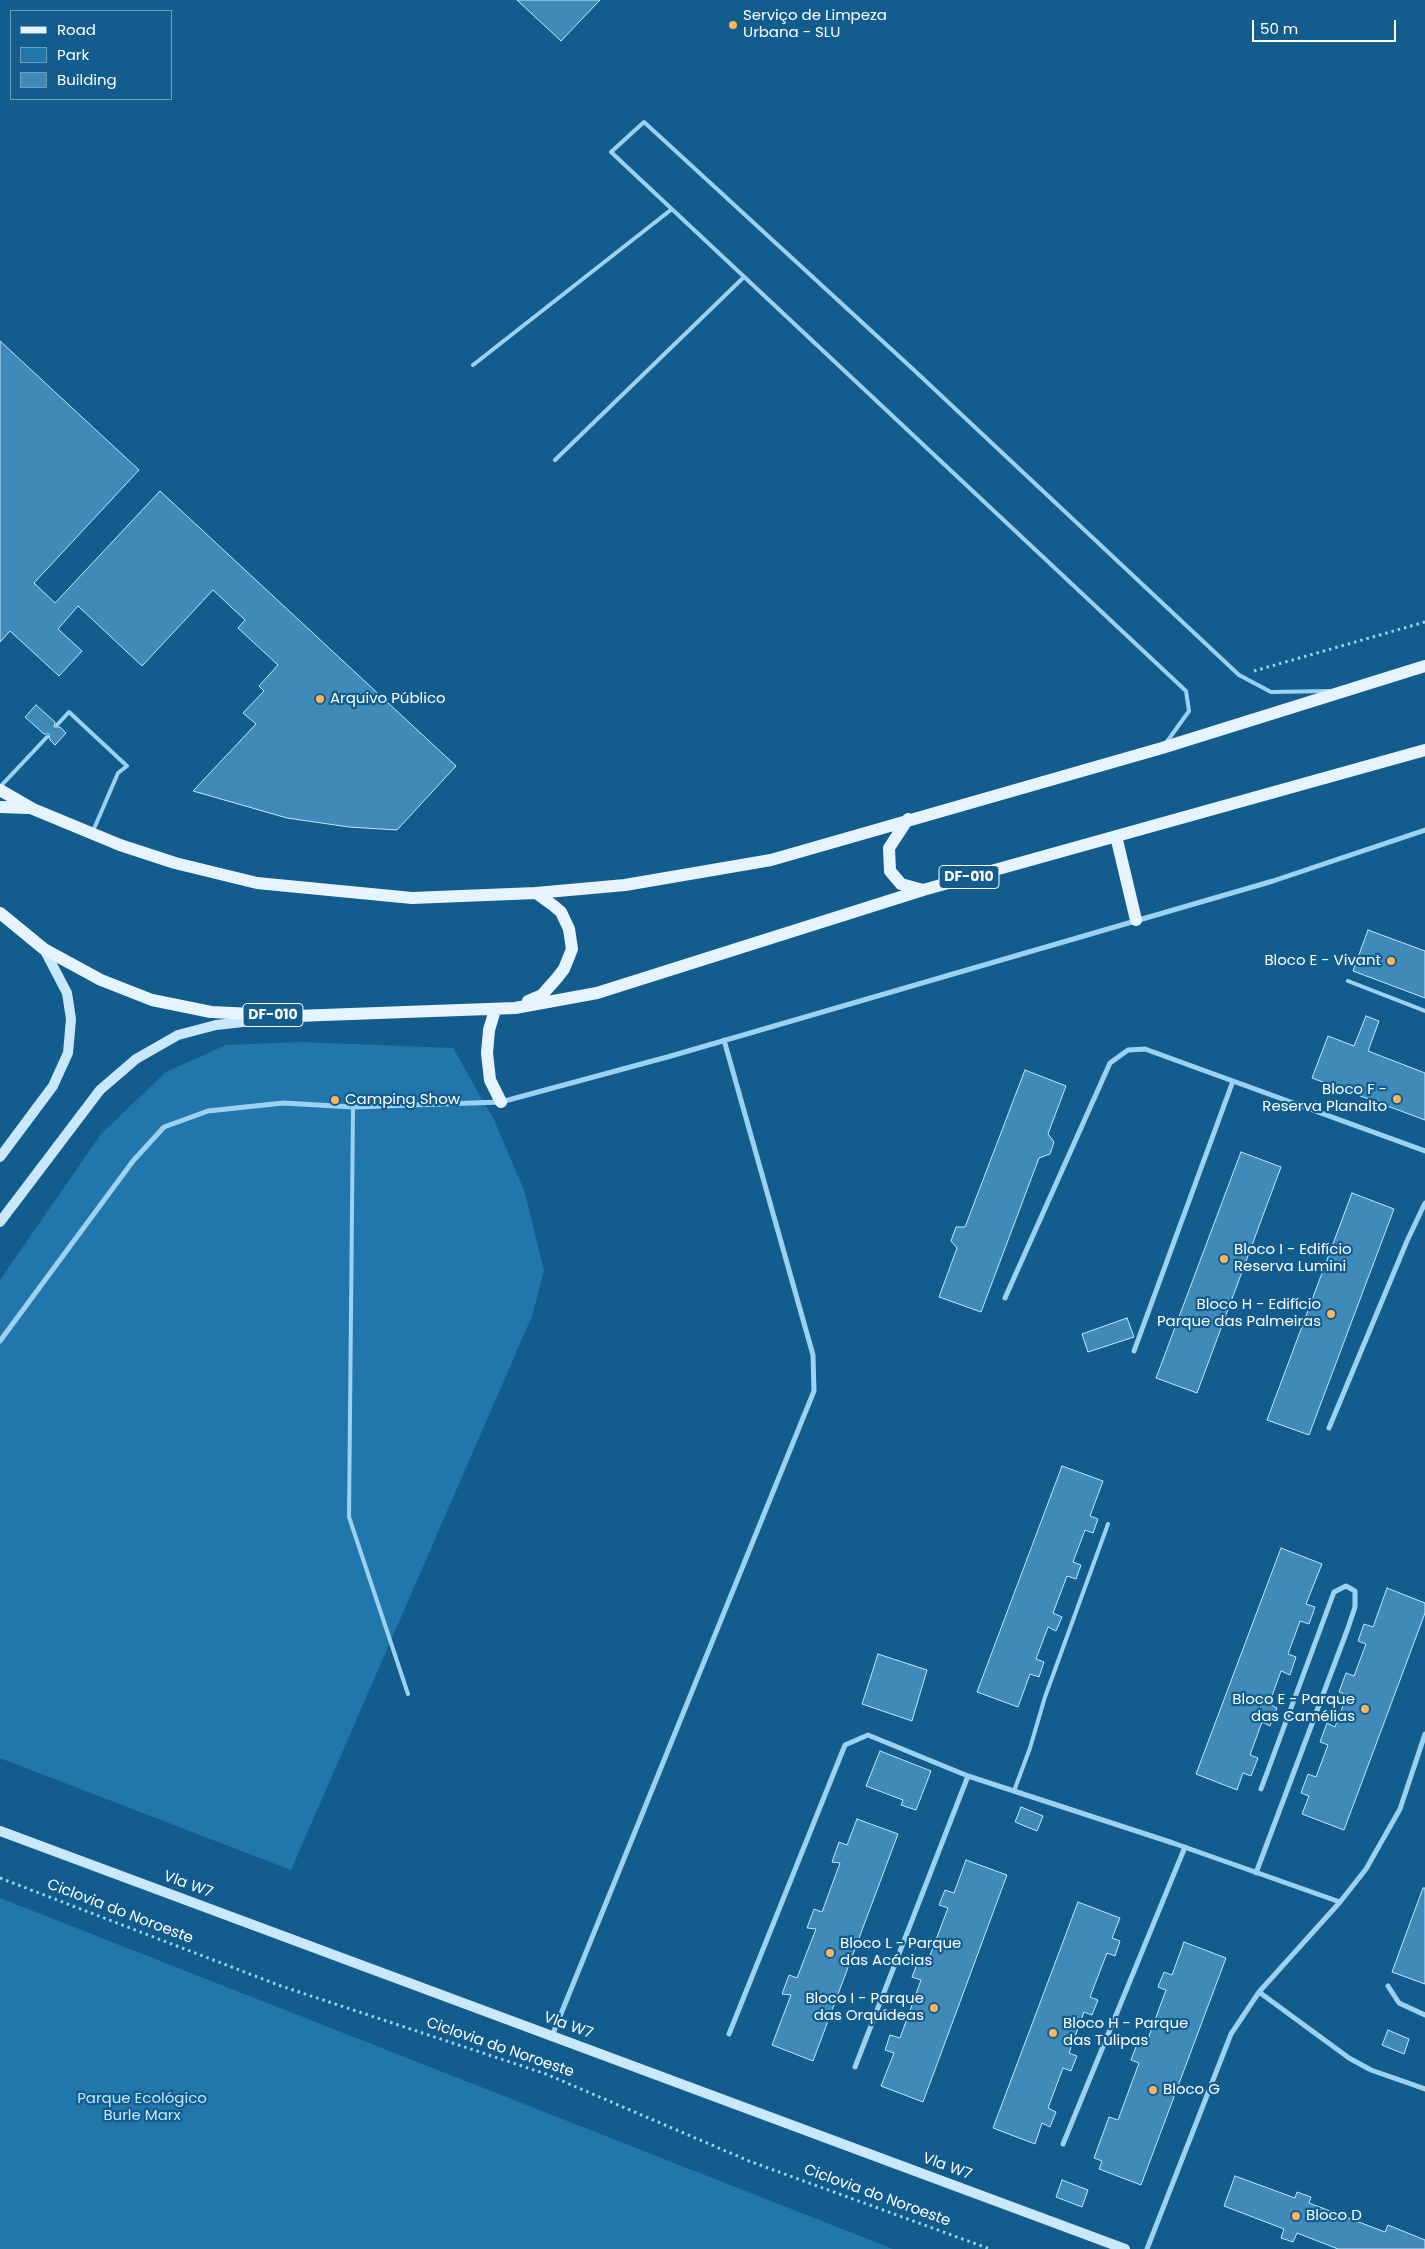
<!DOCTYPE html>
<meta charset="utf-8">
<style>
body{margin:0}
#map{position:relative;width:1425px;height:2249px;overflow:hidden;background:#125d8e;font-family:Poppins,sans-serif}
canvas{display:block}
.legend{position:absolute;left:10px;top:10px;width:162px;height:90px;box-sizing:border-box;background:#125d8e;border:1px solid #719ebb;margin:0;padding:6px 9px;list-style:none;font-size:15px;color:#fff}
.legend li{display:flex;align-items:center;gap:10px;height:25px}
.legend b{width:25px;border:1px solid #719ebb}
.scale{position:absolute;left:1252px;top:20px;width:144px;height:22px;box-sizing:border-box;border:2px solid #fff;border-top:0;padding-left:6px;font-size:15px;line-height:18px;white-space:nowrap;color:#fff;-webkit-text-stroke:4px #125d8e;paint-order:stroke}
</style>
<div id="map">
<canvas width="1425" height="2249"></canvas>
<ul class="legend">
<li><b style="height:6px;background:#e6f4ff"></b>Road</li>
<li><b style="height:14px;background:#2177ac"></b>Park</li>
<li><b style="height:14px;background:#3f8ab9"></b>Building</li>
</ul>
<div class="scale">50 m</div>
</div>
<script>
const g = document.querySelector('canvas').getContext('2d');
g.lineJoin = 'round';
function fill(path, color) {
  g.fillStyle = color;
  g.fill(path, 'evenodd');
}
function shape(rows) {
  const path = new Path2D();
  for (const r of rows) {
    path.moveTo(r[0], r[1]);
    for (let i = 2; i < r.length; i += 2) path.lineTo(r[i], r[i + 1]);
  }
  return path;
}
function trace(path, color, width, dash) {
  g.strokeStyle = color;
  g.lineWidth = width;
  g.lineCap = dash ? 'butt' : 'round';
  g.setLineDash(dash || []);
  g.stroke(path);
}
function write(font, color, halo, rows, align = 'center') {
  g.font = font + ' Poppins,sans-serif';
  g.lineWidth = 4.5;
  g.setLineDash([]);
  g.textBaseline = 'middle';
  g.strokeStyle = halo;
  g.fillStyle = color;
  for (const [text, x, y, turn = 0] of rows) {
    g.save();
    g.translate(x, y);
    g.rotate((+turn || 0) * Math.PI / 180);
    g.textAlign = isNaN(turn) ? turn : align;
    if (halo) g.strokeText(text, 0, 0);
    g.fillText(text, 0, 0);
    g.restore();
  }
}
fill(shape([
 [301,1042,453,1048,494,1120,524,1190,544,1271,532,1316,291,1870,0,1758,0,1280,101,1134,166,1072,226,1045],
 [0,1898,893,2249,0,2249]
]), '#2177ac');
const building = shape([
 [517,0,600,0,561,41,517,0],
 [0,341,139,470,34,583,55,603,160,491,456,766,397,830,349,827,287,818,193,791,256,724,243,713,264,691,259,686,278,665,238,628,245,620,213,590,142,666,78,606,58,629,82,651,59,676,10,631,0,642,0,341],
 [36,705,55,722,54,727,60,727,66,733,55,745,50,740,49,734,44,734,25,717,36,705],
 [1368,930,1425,951,1425,998,1353,971,1368,930],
 [1366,1016,1379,1021,1368,1051,1425,1073,1425,1120,1312,1078,1328,1036,1354,1046,1366,1016],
 [1025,1070,1066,1086,1048,1134,1054,1142,1050,1154,1039,1158,981,1312,939,1297,957,1248,951,1241,956,1227,965,1227,1025,1070],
 [1241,1152,1281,1167,1197,1393,1156,1378,1241,1152],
 [1352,1193,1394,1209,1309,1435,1267,1420,1352,1193],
 [1127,1318,1134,1337,1088,1352,1082,1334,1127,1318],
 [1062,1466,1103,1481,1090,1516,1098,1519,1093,1533,1085,1530,1073,1562,1081,1565,1076,1579,1067,1576,1053,1613,1062,1617,1056,1631,1048,1627,1036,1659,1044,1662,1039,1677,1030,1674,1018,1707,977,1692,1062,1466],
 [1281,1548,1322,1564,1306,1604,1315,1607,1309,1624,1300,1621,1288,1654,1296,1657,1290,1675,1281,1671,1269,1704,1277,1708,1270,1726,1262,1722,1250,1755,1258,1758,1251,1776,1243,1773,1237,1790,1196,1774,1281,1548],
 [1387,1588,1425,1603,1425,1613,1344,1830,1302,1814,1309,1796,1301,1793,1308,1774,1316,1777,1328,1745,1320,1742,1327,1723,1335,1727,1347,1695,1339,1692,1346,1673,1354,1676,1366,1644,1358,1641,1364,1624,1373,1627,1387,1588],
 [878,1654,927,1670,912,1721,862,1704,878,1654],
 [880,1751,931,1771,916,1810,901,1805,903,1800,866,1786,880,1751],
 [1021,1807,1043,1816,1037,1831,1015,1822,1021,1807],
 [857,1819,898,1834,813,2061,772,2045,791,1995,782,1994,789,1975,797,1978,816,1929,807,1928,814,1909,822,1912,840,1863,832,1862,839,1842,847,1845,857,1819],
 [966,1860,1007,1875,923,2102,881,2086,894,2053,885,2050,890,2035,900,2038,921,1980,912,1977,918,1962,926,1966,948,1908,939,1905,945,1890,954,1893,966,1860],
 [1423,1888,1425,1888,1425,1984,1392,1972,1423,1888],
 [1078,1902,1120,1918,1112,1938,1120,1941,1115,1956,1107,1953,1090,1997,1098,2000,1092,2015,1084,2012,1069,2053,1077,2056,1071,2071,1063,2068,1048,2108,1056,2112,1050,2127,1042,2123,1035,2144,993,2128,1078,1902],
 [1184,1942,1226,1958,1141,2185,1099,2169,1102,2161,1094,2158,1109,2117,1118,2120,1139,2063,1131,2060,1137,2044,1145,2047,1166,1990,1158,1987,1164,1972,1172,1975,1184,1942],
 [1388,2030,1409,2039,1404,2054,1382,2045,1388,2030],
 [1235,2176,1295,2198,1297,2192,1311,2197,1309,2203,1385,2232,1388,2225,1425,2240,1425,2249,1338,2249,1297,2233,1293,2242,1281,2238,1284,2229,1224,2206,1235,2176],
 [1062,2180,1088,2190,1082,2207,1056,2197,1062,2180]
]);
fill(building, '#3f8ab9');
trace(building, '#c3e7fd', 1);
trace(shape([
 [1254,671,1425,622],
 [0,1878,281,1986,546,2074,749,2161,990,2249]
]), '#9cd1f2', 3, [2.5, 4]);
trace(shape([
 [473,365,672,209],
 [555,460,744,277],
 [57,725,69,712,127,766,118,773,93,831],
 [1166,743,1189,711,1186,691,611,152,644,122,915,371,1239,675,1271,692,1329,691],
 [0,787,47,737],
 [1348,981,1425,1011],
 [353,1107,349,1517,408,1694],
 [1014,1791,1030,1748,1045,1697,1108,1524]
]), '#9cd1f2', 4);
trace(shape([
 [1005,1298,1110,1063,1128,1050,1145,1049,1425,1151],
 [0,1341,133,1161,164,1127,208,1111,283,1103,353,1107,501,1102,671,1056,1273,881,1425,830],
 [1134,1351,1233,1081],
 [1329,1428,1407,1241,1425,1203],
 [1256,1873,1348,1628,1355,1607,1355,1591,1346,1586,1334,1592,1261,1789],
 [1388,1986,1399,2003,1425,2015],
 [1259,1992,1349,2058,1371,2070,1425,2089],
 [729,2034,845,1745,868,1735,968,1776,1173,1843,1340,1902],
 [552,2036,814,1391,813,1355,724,1040],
 [855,2067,968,1776],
 [1063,2144,1185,1847],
 [1147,2249,1231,2034,1259,1992,1340,1902,1366,1869,1400,1809,1425,1734]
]), '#9cd1f2', 5);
trace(shape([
 [0,1157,53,1086,68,1053,71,1019,67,993,44,949],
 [0,1222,100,1090,136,1059,178,1035,216,1025,269,1019],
 [0,1831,1125,2249]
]), '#cae8fc', 10);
trace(shape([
 [0,790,33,809,120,845,175,863,257,883,412,898,536,893,625,885,771,860,1162,748,1425,666],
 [0,807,28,808],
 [908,819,889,848,890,871,901,884,923,890],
 [1116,836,1136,920],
 [0,913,44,949,101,980,152,1000,211,1012,296,1016,515,1008,597,993,923,890,1425,750],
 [528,1001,542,995,557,978,564,969,572,949,569,929,561,912,554,906,536,893],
 [495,1010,489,1030,487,1053,490,1080,501,1102]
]), '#e6f4ff', 12);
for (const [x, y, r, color] of [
 [733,25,5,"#ffb55c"],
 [320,699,5,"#ffb55c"],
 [1391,961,5,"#ffb55c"],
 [1397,1099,5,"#ffb55c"],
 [335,1100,5,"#ffb55c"],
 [1224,1259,5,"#ffb55c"],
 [1331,1314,5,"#ffb55c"],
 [1365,1709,5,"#ffb55c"],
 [830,1953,5,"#ffb55c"],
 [934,2008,5,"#ffb55c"],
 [1053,2033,5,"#ffb55c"],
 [1153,2090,5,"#ffb55c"],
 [1296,2216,5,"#ffb55c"]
]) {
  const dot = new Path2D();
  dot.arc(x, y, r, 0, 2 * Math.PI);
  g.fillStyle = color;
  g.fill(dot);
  trace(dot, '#125d8e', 2);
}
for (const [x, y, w] of [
 [969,877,60],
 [273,1015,60]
]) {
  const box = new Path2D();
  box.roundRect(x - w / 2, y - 11.5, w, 23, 4);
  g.fillStyle = '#125d8e';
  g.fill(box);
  trace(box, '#fff', 1);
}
write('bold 14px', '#fff', null, [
 ["DF-010",969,877],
 ["DF-010",273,1015]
]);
write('15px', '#fff', '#125d8e', [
 ["Serviço de Limpeza",743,16],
 ["Urbana - SLU",743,33],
 ["Arquivo Público",330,699],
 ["Bloco E - Vivant",1381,961,"right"],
 ["Bloco F -",1387,1090,"right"],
 ["Reserva Planalto",1387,1107,"right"],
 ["Camping Show",345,1100],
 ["Bloco I - Edifício",1234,1250],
 ["Reserva Lumini",1234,1267],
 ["Bloco H - Edifício",1321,1305,"right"],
 ["Parque das Palmeiras",1321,1322,"right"],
 ["Bloco E - Parque",1355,1700,"right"],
 ["das Camélias",1355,1717,"right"],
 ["Bloco L - Parque",840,1944],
 ["das Acácias",840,1961],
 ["Bloco I - Parque",924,1999,"right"],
 ["das Orquídeas",924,2016,"right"],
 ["Bloco H - Parque",1063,2024],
 ["das Tulipas",1063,2041],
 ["Bloco G",1163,2090],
 ["Bloco D",1306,2216]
], 'left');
write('15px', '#fff', '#125d8e', [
 ["Vla W7",188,1885,20],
 ["Ciclovia do Noroeste",120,1912,21],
 ["Vla W7",568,2026,20],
 ["Ciclovia do Noroeste",500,2048,19],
 ["Vla W7",947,2167,20],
 ["Ciclovia do Noroeste",877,2196,20]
]);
write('15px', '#c3e7fd', '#125d8e', [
 ["Parque Ecológico",142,2099],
 ["Burle Marx",142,2116]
]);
</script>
